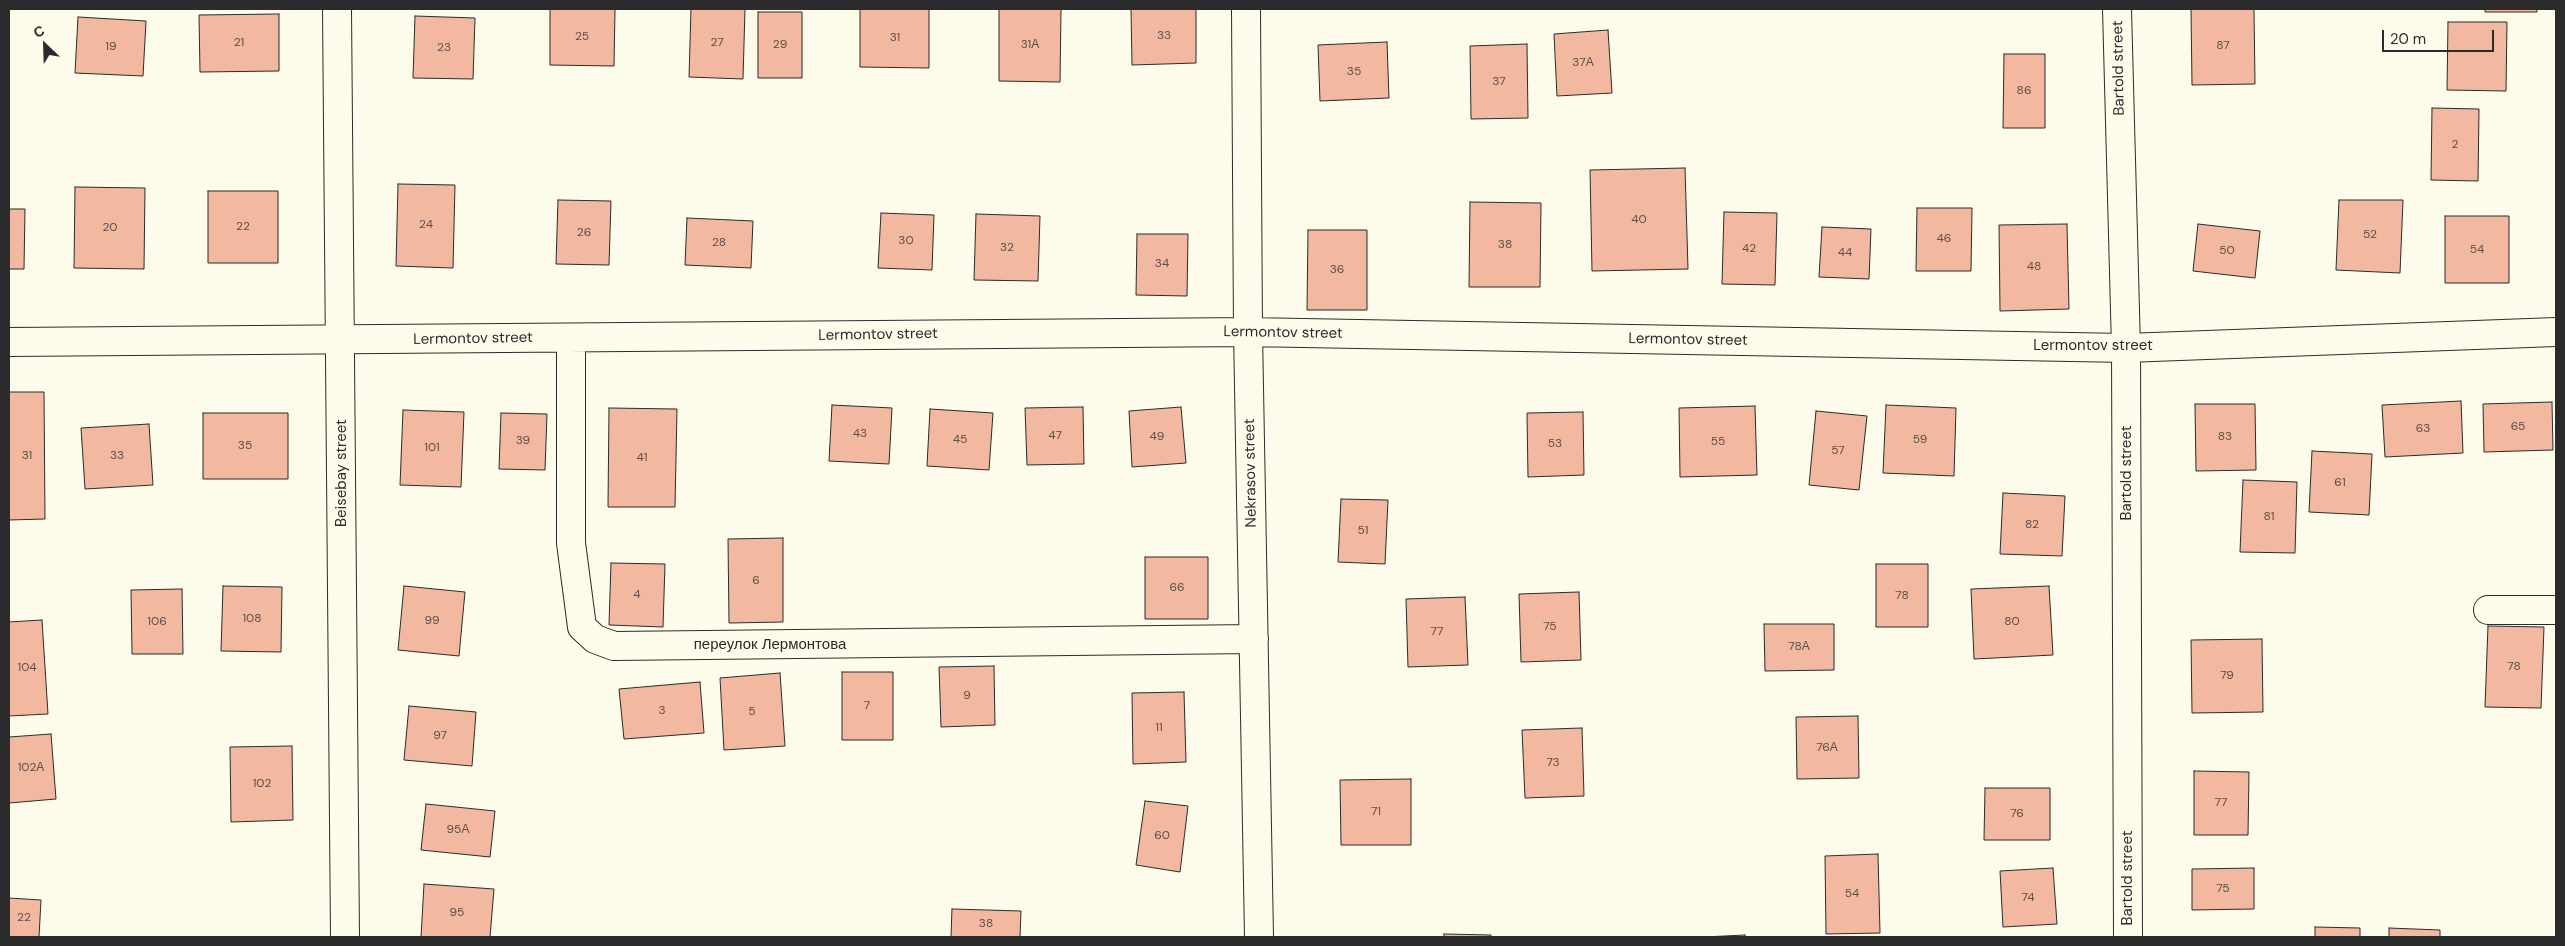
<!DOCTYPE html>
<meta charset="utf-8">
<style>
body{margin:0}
#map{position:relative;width:2565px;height:946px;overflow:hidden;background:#fdfbea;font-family:"DM Sans",sans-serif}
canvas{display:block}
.frame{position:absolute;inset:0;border:10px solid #2b2b2b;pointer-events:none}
.north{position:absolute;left:20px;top:20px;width:50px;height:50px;-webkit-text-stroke:4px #fdfbea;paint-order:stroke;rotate:336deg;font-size:14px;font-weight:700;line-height:20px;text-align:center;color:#2b2b2b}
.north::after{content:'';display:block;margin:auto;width:18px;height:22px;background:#2b2b2b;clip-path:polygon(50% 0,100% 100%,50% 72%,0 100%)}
.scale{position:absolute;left:2382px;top:30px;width:112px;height:22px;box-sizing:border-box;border:2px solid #2b2b2b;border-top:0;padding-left:6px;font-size:15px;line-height:18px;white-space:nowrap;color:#2b2b2b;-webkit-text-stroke:4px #fdfbea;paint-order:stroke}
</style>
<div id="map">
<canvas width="2565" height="946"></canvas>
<div class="frame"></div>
<div class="north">С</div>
<div class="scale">20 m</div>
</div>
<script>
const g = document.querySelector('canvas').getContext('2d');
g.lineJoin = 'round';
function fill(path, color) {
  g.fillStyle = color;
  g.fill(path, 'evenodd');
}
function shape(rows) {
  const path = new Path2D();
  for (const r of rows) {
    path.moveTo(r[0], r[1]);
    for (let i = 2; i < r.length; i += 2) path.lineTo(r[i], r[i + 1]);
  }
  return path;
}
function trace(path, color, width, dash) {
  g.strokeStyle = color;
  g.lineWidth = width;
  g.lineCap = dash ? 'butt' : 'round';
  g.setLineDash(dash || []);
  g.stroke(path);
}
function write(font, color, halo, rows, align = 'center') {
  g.font = font + ' "DM Sans",sans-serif';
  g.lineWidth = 4;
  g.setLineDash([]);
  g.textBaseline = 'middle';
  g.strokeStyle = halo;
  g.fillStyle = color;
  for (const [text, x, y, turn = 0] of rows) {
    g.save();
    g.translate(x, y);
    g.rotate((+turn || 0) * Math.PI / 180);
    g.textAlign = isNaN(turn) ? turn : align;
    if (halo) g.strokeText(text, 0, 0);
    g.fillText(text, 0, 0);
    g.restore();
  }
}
const building = shape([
 [550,9,615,9,614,66,550,65,550,9],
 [691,9,745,9,743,79,689,77,691,9],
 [860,9,929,9,929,68,860,67,860,9],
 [999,9,1061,9,1060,82,999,81,999,9],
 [1131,9,1196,9,1196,63,1132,65,1131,9],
 [2191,9,2254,9,2255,84,2192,85,2191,9],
 [2485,9,2537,9,2537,12,2485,12,2485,9],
 [758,12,802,12,802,78,758,78,758,12],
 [279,14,279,71,200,72,199,15,279,14],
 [415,16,475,18,473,79,413,78,415,16],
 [78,17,146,21,143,76,75,73,78,17],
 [2448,22,2507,22,2506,91,2447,90,2448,22],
 [1608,30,1612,93,1557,96,1554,34,1608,30],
 [1387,42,1389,98,1320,101,1318,45,1387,42],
 [1527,44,1528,118,1471,119,1470,46,1527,44],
 [2004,54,2045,54,2045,128,2003,128,2004,54],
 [2432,108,2479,109,2478,181,2431,180,2432,108],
 [1685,168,1688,269,1592,271,1590,170,1685,168],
 [398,184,455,185,453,268,396,266,398,184],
 [75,187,145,188,144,269,74,268,75,187],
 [208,191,278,191,278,263,208,263,208,191],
 [558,200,611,201,609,265,556,264,558,200],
 [2339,200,2403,200,2400,273,2336,270,2339,200],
 [1470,202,1541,203,1540,287,1469,287,1470,202],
 [1917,208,1972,208,1971,271,1916,271,1917,208],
 [9,209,25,209,24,269,9,269,9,209],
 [1724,212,1777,213,1775,285,1722,284,1724,212],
 [881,213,934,215,932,270,878,268,881,213],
 [976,214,1040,216,1038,281,974,280,976,214],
 [2445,216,2509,216,2509,283,2445,283,2445,216],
 [687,218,753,221,751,268,685,265,687,218],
 [2067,224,2069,309,2000,311,1999,225,2067,224],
 [2198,224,2260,231,2255,278,2193,271,2198,224],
 [1822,227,1871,229,1869,279,1819,277,1822,227],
 [1308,230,1367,230,1367,310,1307,310,1308,230],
 [1137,234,1188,234,1187,296,1136,295,1137,234],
 [9,392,44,392,45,519,9,520,9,392],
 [2461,401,2463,453,2385,457,2382,405,2461,401],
 [2552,402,2553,450,2484,452,2483,404,2552,402],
 [2195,404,2255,404,2256,470,2196,471,2195,404],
 [832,405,892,408,889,464,829,461,832,405],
 [1886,405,1956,408,1954,476,1883,473,1886,405],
 [1755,406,1757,475,1680,477,1679,408,1755,406],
 [1083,407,1084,464,1027,465,1025,408,1083,407],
 [1181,407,1186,463,1132,467,1129,411,1181,407],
 [609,408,677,409,675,507,608,507,609,408],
 [930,409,993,413,989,470,927,466,930,409],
 [403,410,464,412,461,487,400,485,403,410],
 [1816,411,1867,416,1859,490,1809,485,1816,411],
 [1583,412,1584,475,1528,477,1527,413,1583,412],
 [203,413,288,413,288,479,203,479,203,413],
 [501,413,547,414,545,470,499,469,501,413],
 [149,424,153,485,85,489,81,428,149,424],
 [2312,451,2372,454,2369,515,2309,512,2312,451],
 [2243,480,2297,482,2295,553,2240,552,2243,480],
 [2003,493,2065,496,2062,556,2000,554,2003,493],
 [1341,499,1388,500,1385,564,1338,562,1341,499],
 [783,538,783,622,729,623,728,539,783,538],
 [1145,557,1208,557,1208,619,1145,619,1145,557],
 [611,563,665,564,663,627,609,625,611,563],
 [1876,564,1928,564,1928,627,1876,627,1876,564],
 [223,586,282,587,281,652,221,651,223,586],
 [404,586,465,592,459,656,398,650,404,586],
 [2049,586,2053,655,1974,659,1971,589,2049,586],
 [182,589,183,654,132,654,131,590,182,589],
 [1579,592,1581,660,1521,662,1519,594,1579,592],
 [1465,597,1468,665,1408,667,1406,599,1465,597],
 [42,620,48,714,9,716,9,622,42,620],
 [1764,624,1834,624,1834,670,1765,671,1764,624],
 [2488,626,2544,627,2541,708,2485,707,2488,626],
 [2262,639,2263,712,2192,713,2191,640,2262,639],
 [994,666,995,725,941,727,939,667,994,666],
 [842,672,893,672,893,740,842,740,842,672],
 [780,673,785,746,724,750,720,678,780,673],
 [700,682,704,733,624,739,619,689,700,682],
 [1184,692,1186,762,1133,764,1132,693,1184,692],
 [409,706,476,712,472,766,404,760,409,706],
 [1858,716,1859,778,1797,779,1796,717,1858,716],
 [1582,728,1584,796,1525,798,1522,730,1582,728],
 [51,734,56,799,9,803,9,737,51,734],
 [292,746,293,820,231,822,230,747,292,746],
 [2194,771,2249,772,2248,835,2194,835,2194,771],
 [1411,779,1411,845,1341,845,1340,780,1411,779],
 [1985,788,2050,788,2050,840,1984,840,1985,788],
 [1145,801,1188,806,1180,872,1136,865,1145,801],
 [426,804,495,811,490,857,421,850,426,804],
 [1878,854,1880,933,1826,934,1825,856,1878,854],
 [2053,868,2057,924,2003,927,2000,871,2053,868],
 [2254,868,2254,909,2192,910,2192,869,2254,868],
 [424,884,494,889,490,937,421,937,424,884],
 [9,898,41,900,39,937,9,937,9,898],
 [952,909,1021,911,1020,937,951,937,952,909],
 [2315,927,2360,928,2360,937,2315,937,2315,927],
 [2389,928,2440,930,2440,937,2389,937,2389,928],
 [1444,934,1491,935,1491,937,1444,937,1444,934],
 [1745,935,1745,937,1704,937,1745,935]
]);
fill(building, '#f2b8a0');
trace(building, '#2b2b2b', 1);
const minor = shape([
 [1246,9,1248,332,1259,937],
 [571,338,571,543,582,627,595,639,614,646,1254,639],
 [9,342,1248,332,2126,348,2556,332],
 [2488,610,2556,610]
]);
const tertiary = shape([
 [337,9,345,937],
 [2117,9,2126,348,2128,937]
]);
trace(minor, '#2b2b2b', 30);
trace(tertiary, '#2b2b2b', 30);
trace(minor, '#fdfbea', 28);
trace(tertiary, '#fdfbea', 28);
write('12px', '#5d4e48', null, [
 ["33",1164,36],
 ["25",582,37],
 ["31",895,38],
 ["21",239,43],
 ["27",717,43],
 ["29",780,45],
 ["31А",1030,45],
 ["87",2223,46],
 ["19",111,47],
 ["23",444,48],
 ["37А",1583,63],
 ["35",1354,72],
 ["37",1499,82],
 ["86",2024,91],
 ["2",2455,145],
 ["40",1639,220],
 ["24",426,225],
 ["22",243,227],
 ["20",110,228],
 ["26",584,233],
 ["52",2370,235],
 ["46",1944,239],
 ["30",906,241],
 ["28",719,243],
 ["38",1505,245],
 ["32",1007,248],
 ["42",1749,249],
 ["54",2477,250],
 ["50",2227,251],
 ["44",1845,253],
 ["34",1162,264],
 ["48",2034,267],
 ["36",1337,270],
 ["65",2518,427],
 ["63",2423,429],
 ["43",860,434],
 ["47",1055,436],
 ["49",1157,437],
 ["83",2225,437],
 ["45",960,440],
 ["59",1920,440],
 ["39",523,441],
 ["55",1718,442],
 ["53",1555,444],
 ["35",245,446],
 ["101",432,448],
 ["57",1838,451],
 ["31",27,456],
 ["33",117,456],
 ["41",642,458],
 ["61",2340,483],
 ["81",2269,517],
 ["82",2032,525],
 ["51",1363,531],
 ["6",756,581],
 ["66",1177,588],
 ["4",637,595],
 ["78",1902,596],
 ["108",252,619],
 ["99",432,621],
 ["106",157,622],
 ["80",2012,622],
 ["75",1550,627],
 ["77",1437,632],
 ["78А",1799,647],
 ["78",2514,667],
 ["104",27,668],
 ["79",2227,676],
 ["9",967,696],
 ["7",867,706],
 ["3",662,711],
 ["5",752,712],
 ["11",1159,728],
 ["97",440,736],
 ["76А",1827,748],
 ["73",1553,763],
 ["102А",31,768],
 ["102",262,784],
 ["77",2221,803],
 ["71",1376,812],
 ["76",2017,814],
 ["95А",458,830],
 ["60",1162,836],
 ["75",2223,889],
 ["54",1852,894],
 ["74",2028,898],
 ["95",457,913],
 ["22",24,918],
 ["38",986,924]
]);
write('15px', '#2b2b2b', '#fdfbea', [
 ["Bartold street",2119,68,-91],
 ["Lermontov street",1283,333,1],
 ["Lermontov street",878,335,-1],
 ["Lermontov street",473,339,-1],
 ["Lermontov street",1688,340,1],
 ["Lermontov street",2093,346],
 ["Beisebay street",342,473,-90],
 ["Nekrasov street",1251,473,-91],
 ["Bartold street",2127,473,-90],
 ["переулок Лермонтова",770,645],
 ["Bartold street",2128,878,-90]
]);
</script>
